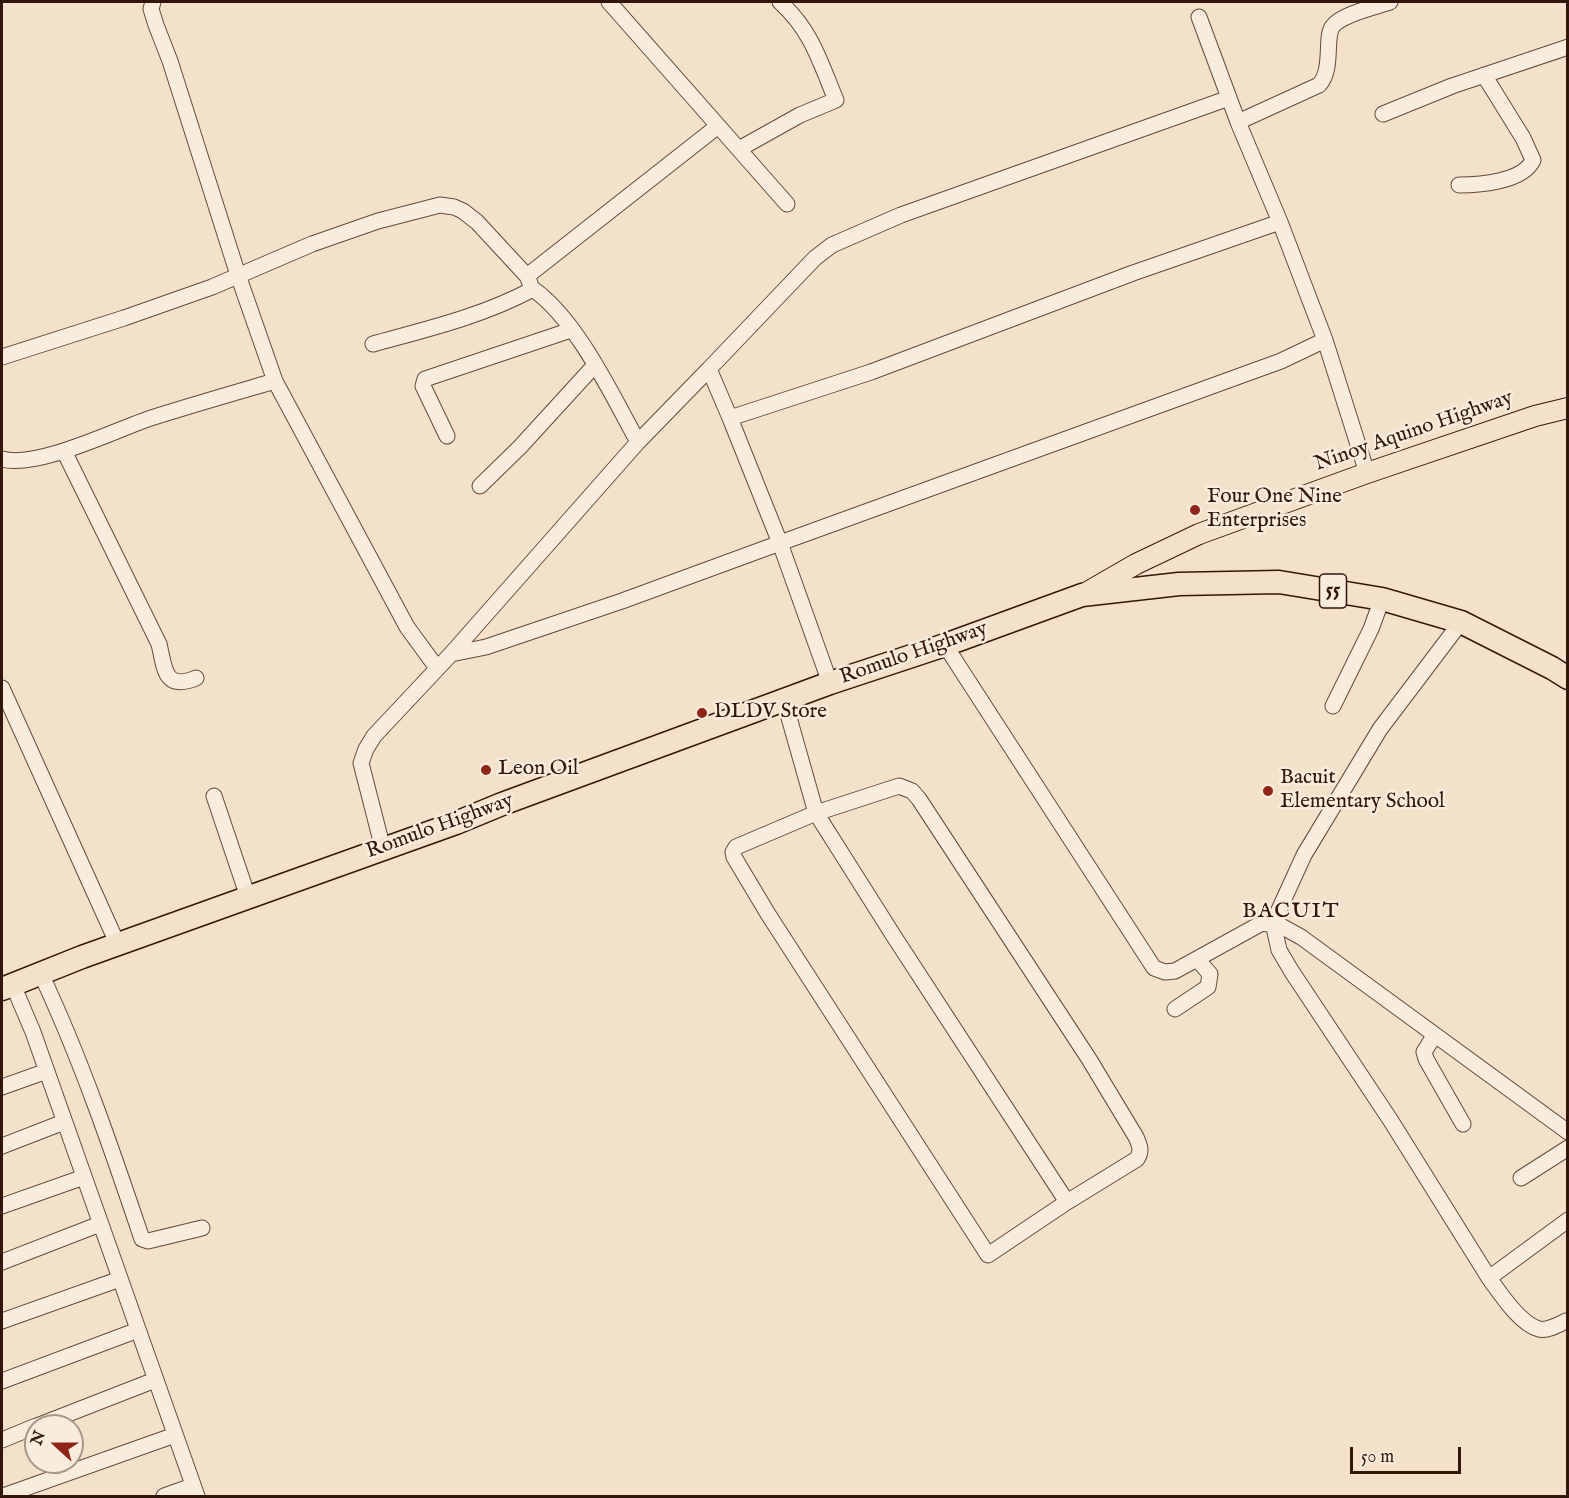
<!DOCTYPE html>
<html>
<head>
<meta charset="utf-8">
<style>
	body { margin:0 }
	#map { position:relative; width:1569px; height:1498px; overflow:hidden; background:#f3e1ca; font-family:"IM FELL English",serif }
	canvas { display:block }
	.frame { position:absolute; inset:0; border:3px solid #33160a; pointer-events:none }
	.north { position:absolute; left:24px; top:1414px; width:60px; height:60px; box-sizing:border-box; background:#f7ecdd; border:2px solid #a99689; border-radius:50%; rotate:291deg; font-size:16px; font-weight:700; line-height:24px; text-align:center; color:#33160a }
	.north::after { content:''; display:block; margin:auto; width:21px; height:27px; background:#8f2418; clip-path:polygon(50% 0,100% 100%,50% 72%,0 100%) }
	.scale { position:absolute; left:1350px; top:1447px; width:111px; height:27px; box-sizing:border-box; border:3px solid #33160a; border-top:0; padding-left:8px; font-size:18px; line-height:21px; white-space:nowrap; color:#33160a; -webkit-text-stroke:4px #f7ecdd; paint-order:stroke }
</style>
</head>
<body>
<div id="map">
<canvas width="1569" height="1498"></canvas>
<div class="frame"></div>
<div class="north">N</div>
<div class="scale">50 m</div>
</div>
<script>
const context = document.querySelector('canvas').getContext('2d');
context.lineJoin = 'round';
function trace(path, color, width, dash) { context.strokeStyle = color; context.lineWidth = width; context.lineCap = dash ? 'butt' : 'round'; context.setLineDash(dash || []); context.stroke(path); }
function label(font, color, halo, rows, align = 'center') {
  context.font = font + ' "IM FELL English",serif'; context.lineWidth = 5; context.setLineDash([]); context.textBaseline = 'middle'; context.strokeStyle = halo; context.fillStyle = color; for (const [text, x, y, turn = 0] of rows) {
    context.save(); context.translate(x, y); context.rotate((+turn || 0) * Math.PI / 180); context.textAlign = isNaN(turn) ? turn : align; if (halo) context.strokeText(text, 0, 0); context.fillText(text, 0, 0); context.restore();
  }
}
const minor = new Path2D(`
	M 153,2 L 151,9 L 156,25 L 170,61 L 238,275 L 275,381 L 407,627 L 437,668
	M 609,2 L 787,204
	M 1199,17 L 1238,122
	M 1383,114 L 1452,86 L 1568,47
	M 739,149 L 800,115 L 836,100 C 820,62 812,31 780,2
	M 1459,185 C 1479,185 1523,182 1533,160 L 1523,138 L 1484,75
	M 1280,222 L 1325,340 L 1367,473
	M 530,283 L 527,276 L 718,126
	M 1325,340 L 1281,361 L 780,543 L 730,418 L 871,372 L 1133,273 L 1280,222 L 1238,122 L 1319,85 C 1334,69 1324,36 1333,26 C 1342,14 1375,7 1390,2
	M 373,344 C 427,329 483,316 533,289 C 577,320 612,395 638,442
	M 2,357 L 124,318 L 212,287 L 312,244 L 378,221 L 440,205 L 454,207 L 463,211 L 477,222 L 527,276
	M 709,369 L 815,258 L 832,245 L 901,215 L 1229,98
	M 447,436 L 423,386 L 425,379 L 571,330
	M 64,451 L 159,644 C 165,669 164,691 196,678
	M 2,459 C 37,469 115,430 151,418 C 192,405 234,393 275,381
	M 480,486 L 520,447 L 595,365
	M 1461,622 L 1380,729 L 1304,855 L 1273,923 L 1279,950 L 1292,972 L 1391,1121 L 1489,1278 L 1568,1220
	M 945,645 L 1154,968 L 1165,972 L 1175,971 L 1262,923 L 1281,926 L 1301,937 L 1568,1132
	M 451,654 L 486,647 L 622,601 L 780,543 L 830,683
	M 2,688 L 118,945
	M 784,700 L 816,813 L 895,938 L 1067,1202
	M 1333,706 L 1371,629 L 1382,599
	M 899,786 L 912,791 L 919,799 L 1089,1059 L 1136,1137 C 1140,1146 1142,1151 1137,1159 L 1067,1202 L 988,1255 L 768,914 L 734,857 L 733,852 L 736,847 L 816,813 Z
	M 214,796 L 248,897
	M 383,849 L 361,763 L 366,749 L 374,736 L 451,654 L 638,442 L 709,369 L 730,418
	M 41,974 C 81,1059 112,1150 142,1239 L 148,1241 L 202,1228
	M 13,985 L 33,1032 L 197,1496
	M 1175,1009 L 1208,987 L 1210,974 L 1197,959
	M 1434,1036 L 1424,1052 L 1426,1059 L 1463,1124
	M 2,1087 L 47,1071
	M 2,1146 L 64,1122
	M 1521,1178 L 1568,1148
	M 2,1206 L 84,1177
	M 2,1262 L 100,1224
	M 1489,1278 C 1500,1293 1520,1324 1539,1329 C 1547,1331 1558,1325 1566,1321
	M 2,1321 L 120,1279
	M 2,1381 L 138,1330
	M 37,1426 L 155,1380
	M 2,1440 L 36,1426
	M 3,1496 L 175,1435
	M 164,1496 L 192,1486`);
const major = new Path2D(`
	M 1084,594 L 1136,564 L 1199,534 L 1367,473 L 1535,416 L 1568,408`);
const highway = new Path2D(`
	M 2,989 L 82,957 L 456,823 L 502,804 L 830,683 L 945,645 L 1082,595 L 1179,584 L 1279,582 L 1382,599 L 1461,622 L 1552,668 L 1568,678`);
trace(minor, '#63493a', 17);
trace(major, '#33160a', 22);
trace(highway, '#33160a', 25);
trace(minor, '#f7ecdd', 15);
trace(major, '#f3e1ca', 20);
trace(highway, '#f3e1ca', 22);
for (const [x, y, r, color] of [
	[1195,510,6,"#8f2418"],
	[702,713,6,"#8f2418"],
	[486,770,6,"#8f2418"],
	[1268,791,6,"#8f2418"]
]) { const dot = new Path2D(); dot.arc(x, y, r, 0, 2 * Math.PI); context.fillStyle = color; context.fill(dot); trace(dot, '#f7ecdd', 2); }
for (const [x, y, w] of [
	[1333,591,27]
]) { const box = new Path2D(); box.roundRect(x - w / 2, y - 17, w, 34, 4.5); context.fillStyle = '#f7ecdd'; context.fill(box); trace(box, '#33160a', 1.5); }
label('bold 20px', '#33160a', null, [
	["55",1333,591]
]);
label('21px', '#33160a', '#f7ecdd', [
	["Ninoy Aquino Highway",1414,432,-19],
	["Romulo Highway",914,654,-19],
	["Romulo Highway",440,827,-20]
]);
label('21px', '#33160a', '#f7ecdd', [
	["Four One Nine",1207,498],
	["Enterprises",1207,522],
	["DLDV Store",714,713],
	["Leon Oil",498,770],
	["Bacuit",1280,779],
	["Elementary School",1280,803]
], 'left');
context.letterSpacing = '1.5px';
label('22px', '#33160a', '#f7ecdd', [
	["BACUIT",1291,912]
]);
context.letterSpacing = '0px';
</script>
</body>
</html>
